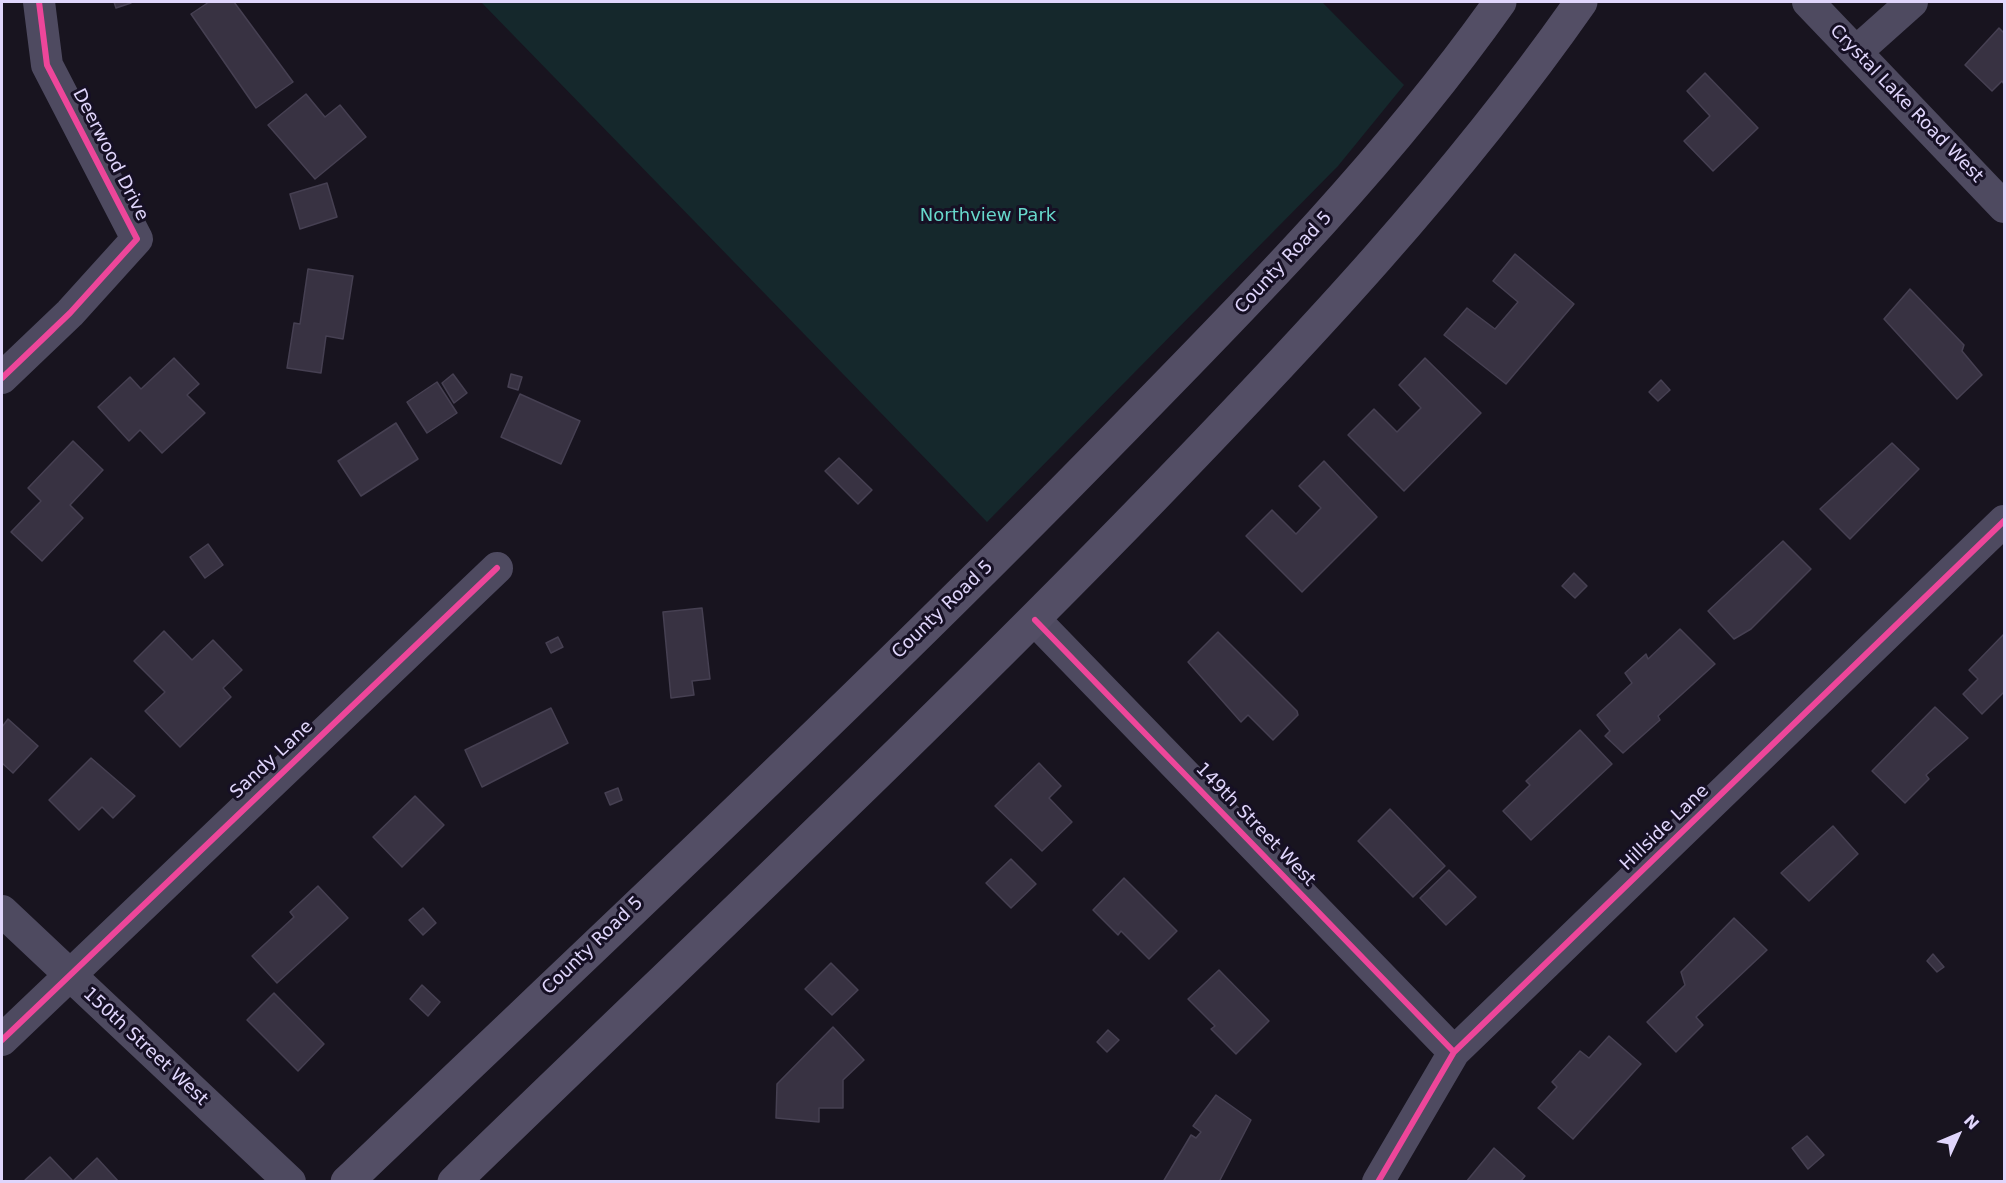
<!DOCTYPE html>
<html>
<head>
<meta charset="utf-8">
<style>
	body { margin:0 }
	#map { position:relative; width:2006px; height:1183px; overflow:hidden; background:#18141f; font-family:"DejaVu Sans",sans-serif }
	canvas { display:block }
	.frame { position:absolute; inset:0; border:3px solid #e0d6fc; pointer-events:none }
	.north { position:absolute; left:1928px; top:1105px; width:60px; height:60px; -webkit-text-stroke:4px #161024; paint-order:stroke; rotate:46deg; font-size:16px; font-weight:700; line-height:24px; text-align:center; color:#e0d6fc }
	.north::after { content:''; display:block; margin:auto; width:21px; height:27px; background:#e0d6fc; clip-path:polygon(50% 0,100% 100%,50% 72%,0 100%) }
</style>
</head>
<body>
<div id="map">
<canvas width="2006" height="1183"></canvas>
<div class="frame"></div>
<div class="north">N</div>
</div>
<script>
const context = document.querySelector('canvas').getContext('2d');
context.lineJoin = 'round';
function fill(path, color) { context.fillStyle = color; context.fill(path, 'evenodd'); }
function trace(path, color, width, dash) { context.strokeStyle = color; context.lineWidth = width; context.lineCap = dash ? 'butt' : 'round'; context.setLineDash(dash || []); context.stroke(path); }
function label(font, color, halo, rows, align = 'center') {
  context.font = font + ' "DejaVu Sans",sans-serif'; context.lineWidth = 6; context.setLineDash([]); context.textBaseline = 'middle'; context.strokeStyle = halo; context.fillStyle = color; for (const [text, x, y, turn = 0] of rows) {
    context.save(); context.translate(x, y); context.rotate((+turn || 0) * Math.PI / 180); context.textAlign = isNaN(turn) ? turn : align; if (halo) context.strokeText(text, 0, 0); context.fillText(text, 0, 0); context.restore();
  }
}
fill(new Path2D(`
	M 481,2 L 1322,2 L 1404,85 L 1338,166 L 987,522 Z`), '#15282c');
const building = new Path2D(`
	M 114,2 L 130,2 L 131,3 L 116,8 Z
	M 209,2 L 234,2 L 293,82 L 256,108 L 191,14 Z
	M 1999,28 L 2004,33 L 2004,84 L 2002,81 L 1992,91 L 1965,65 Z
	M 1705,73 L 1758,128 L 1713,171 L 1684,141 L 1710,116 L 1687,91 Z
	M 306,94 L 325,117 L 340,105 L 366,137 L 315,179 L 268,125 Z
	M 327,183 L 337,217 L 300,229 L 290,194 Z
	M 1515,254 L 1574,304 L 1506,384 L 1444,335 L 1467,308 L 1495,329 L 1518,302 L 1493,281 Z
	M 308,269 L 353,276 L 343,339 L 326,336 L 321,373 L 287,368 L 294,323 L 300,324 Z
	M 1910,289 L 1964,345 L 1962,351 L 1982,375 L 1957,399 L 1884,319 Z
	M 174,358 L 199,384 L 187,395 L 205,413 L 162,453 L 140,430 L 129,441 L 98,407 L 130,377 L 141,389 Z
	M 1425,358 L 1481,413 L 1404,491 L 1348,435 L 1374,409 L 1397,432 L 1421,408 L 1399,385 Z
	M 453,374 L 467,393 L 454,403 L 442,383 Z
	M 511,374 L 522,377 L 518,390 L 508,387 Z
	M 1661,380 L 1670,390 L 1658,401 L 1649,392 Z
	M 437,382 L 457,413 L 427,433 L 407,402 Z
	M 520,394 L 580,421 L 561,464 L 501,437 Z
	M 396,423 L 418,459 L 361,496 L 338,461 Z
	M 73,441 L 103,470 L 70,505 L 83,518 L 42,561 L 11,532 L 41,501 L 28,488 Z
	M 1892,443 L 1919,469 L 1850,539 L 1820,509 Z
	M 839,458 L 872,490 L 858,504 L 825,471 Z
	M 1324,461 L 1377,517 L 1302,592 L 1246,536 L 1272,510 L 1296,534 L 1321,508 L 1299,486 Z
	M 1783,541 L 1811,569 L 1751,629 L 1734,639 L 1708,611 Z
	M 208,544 L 223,565 L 205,578 L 190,557 Z
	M 1574,573 L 1587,586 L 1575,598 L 1562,586 Z
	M 702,608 L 710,679 L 692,681 L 694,695 L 671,698 L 663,612 Z
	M 1680,629 L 1715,664 L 1658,716 L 1660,720 L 1623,753 L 1605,736 L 1610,731 L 1597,715 L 1632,683 L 1625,673 L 1646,654 L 1648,659 Z
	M 164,631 L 192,660 L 213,640 L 242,670 L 223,688 L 231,697 L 180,747 L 145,711 L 165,692 L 134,661 Z
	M 1218,632 L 1297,711 L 1298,715 L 1273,740 L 1248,715 L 1241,722 L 1188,662 Z
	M 2004,634 L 2004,692 L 1982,714 L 1963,694 L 1978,679 L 1969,670 Z
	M 558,637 L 563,647 L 551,653 L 546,643 Z
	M 1935,707 L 1968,738 L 1926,775 L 1929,779 L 1905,803 L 1872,771 Z
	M 551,708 L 568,743 L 482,787 L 465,750 Z
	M 8,719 L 38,746 L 13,773 L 2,763 L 2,727 Z
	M 1580,730 L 1612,764 L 1531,840 L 1503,811 L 1530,785 L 1526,781 Z
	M 91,758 L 135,796 L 113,818 L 102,807 L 79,830 L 49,800 Z
	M 1039,763 L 1061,786 L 1049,798 L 1072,822 L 1042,851 L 995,806 Z
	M 618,788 L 622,800 L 610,805 L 605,793 Z
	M 415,796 L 444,825 L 402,867 L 373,837 Z
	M 1390,809 L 1445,866 L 1413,897 L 1358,841 Z
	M 1833,826 L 1858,854 L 1809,901 L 1781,873 Z
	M 1011,859 L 1036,884 L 1011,908 L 986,883 Z
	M 1449,870 L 1476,897 L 1446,925 L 1420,898 Z
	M 1124,878 L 1177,931 L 1149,959 L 1121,931 L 1118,935 L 1093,910 Z
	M 318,886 L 348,918 L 277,983 L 252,956 L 294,917 L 290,912 Z
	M 423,908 L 436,923 L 423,935 L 409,920 Z
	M 1734,918 L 1767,950 L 1696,1017 L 1703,1025 L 1676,1052 L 1647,1022 L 1685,985 L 1681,972 Z
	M 1933,954 L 1944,967 L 1937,972 L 1927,961 Z
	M 831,963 L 858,990 L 832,1015 L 805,989 Z
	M 1219,970 L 1269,1021 L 1236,1054 L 1211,1029 L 1215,1026 L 1188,999 Z
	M 422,985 L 440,1002 L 428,1016 L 410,999 Z
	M 274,993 L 324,1044 L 298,1071 L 247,1020 Z
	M 833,1027 L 864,1060 L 843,1080 L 843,1108 L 819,1108 L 819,1122 L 776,1118 L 777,1084 Z
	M 1108,1030 L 1119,1040 L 1107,1052 L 1097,1042 Z
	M 1609,1036 L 1641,1064 L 1573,1139 L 1538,1108 L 1557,1087 L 1552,1082 L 1580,1051 L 1589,1058 Z
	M 1216,1095 L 1251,1120 L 1219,1182 L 1163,1182 L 1191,1135 L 1196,1138 L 1201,1132 L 1193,1126 Z
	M 1807,1136 L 1824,1155 L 1808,1169 L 1792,1148 Z
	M 1494,1148 L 1525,1176 L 1520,1182 L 1466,1182 Z
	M 50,1157 L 73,1181 L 97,1158 L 119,1182 L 26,1182 L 25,1180 Z`);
fill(building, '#383242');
trace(building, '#464052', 1.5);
trace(new Path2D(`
	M 1808,2 L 2004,207
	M 1856,52 L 1912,2
	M 2,378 L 70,313 L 137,239 L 47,65 L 39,2
	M 1035,620 L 1454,1052
	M 2,911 L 290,1182
	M 2,1040 L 497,568
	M 1378,1182 L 1454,1052 L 2004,521`), '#4e4a60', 32);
trace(new Path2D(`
	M 347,1182 C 597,943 851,707 1093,460 C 1236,314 1382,169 1500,2
	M 454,1182 C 688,955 926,732 1153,498 C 1304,342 1456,181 1581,2`), '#534e65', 33);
trace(new Path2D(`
	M 2,378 L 70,313 L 137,239 L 47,65 L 39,2
	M 1035,620 L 1454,1052
	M 2,1040 L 497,568
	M 1378,1182 L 1454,1052 L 2004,521`), '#ed469a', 6);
label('18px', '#e0d6fc', '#161024', [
	["Crystal Lake Road West",1906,104,46],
	["Deerwood Drive",110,155,63],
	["County Road 5",1284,263,-47],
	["County Road 5",943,610,-44],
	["Sandy Lane",272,760,-43],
	["149th Street West",1255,825,46],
	["Hillside Lane",1665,828,-44],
	["County Road 5",593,946,-44],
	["150th Street West",145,1047,43]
]);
label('18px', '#67d8cb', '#161024', [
	["Northview Park",988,216]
]);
</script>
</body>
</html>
